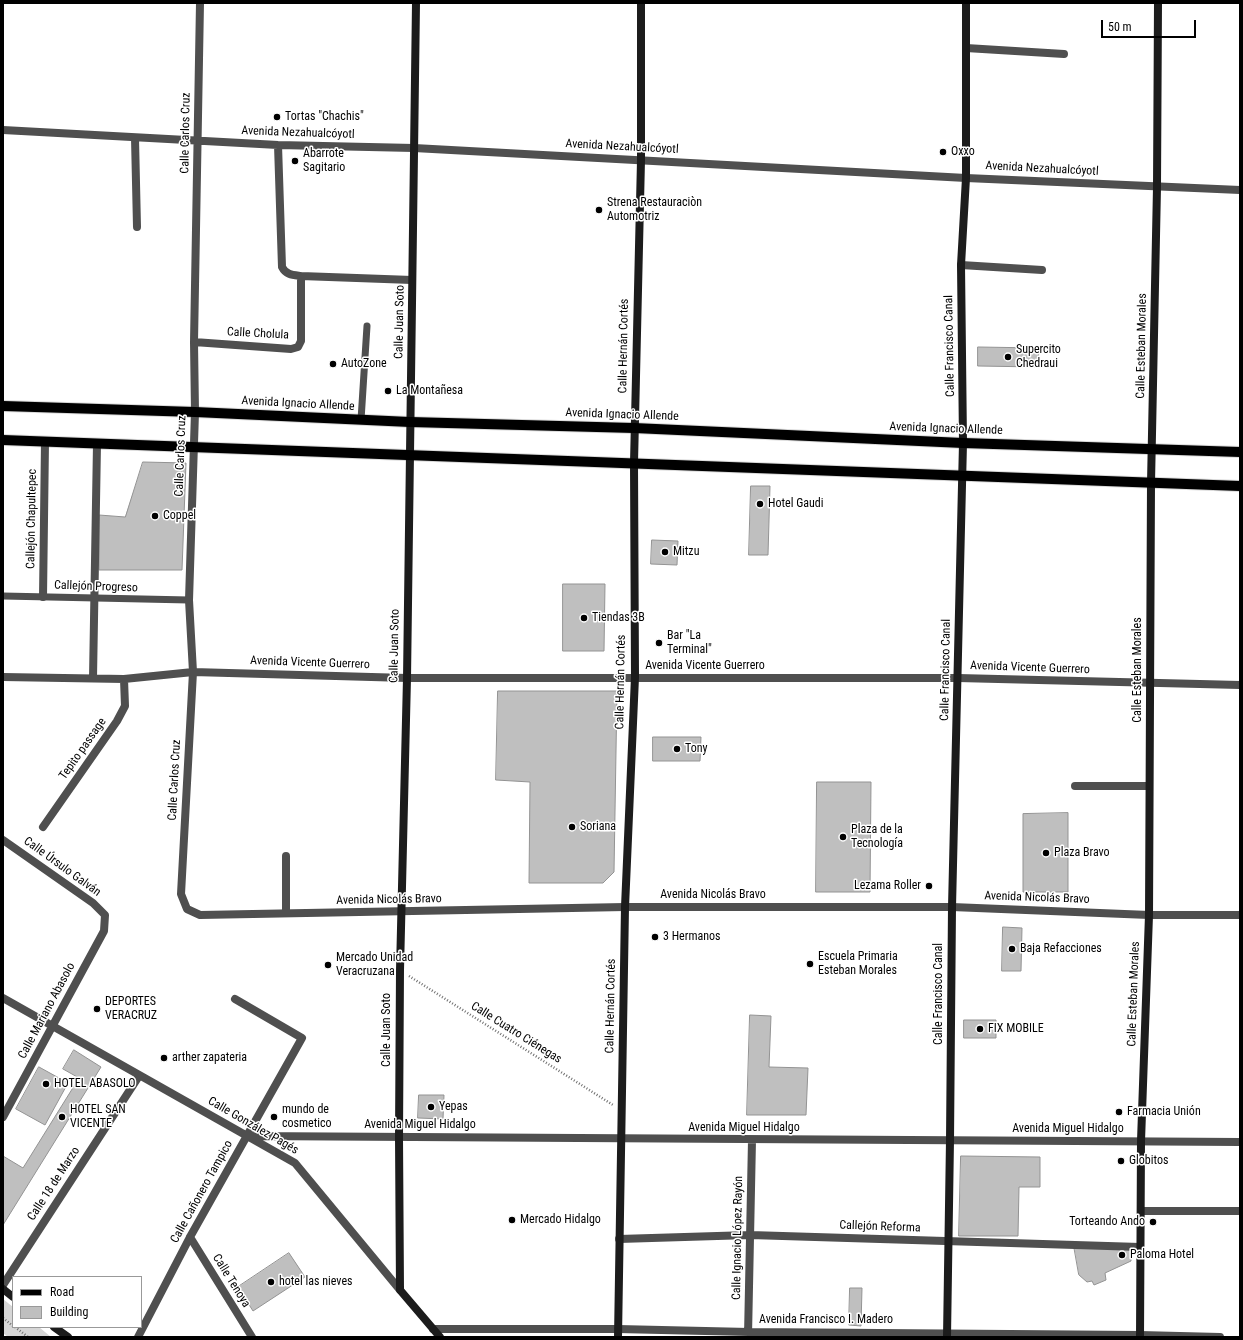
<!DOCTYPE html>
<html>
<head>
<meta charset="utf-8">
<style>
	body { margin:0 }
	#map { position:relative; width:1243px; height:1340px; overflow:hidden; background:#fff; font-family:"Roboto Condensed",sans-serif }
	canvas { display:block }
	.frame { position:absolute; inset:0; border:4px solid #000; pointer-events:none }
	.legend { position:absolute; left:12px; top:1276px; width:130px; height:52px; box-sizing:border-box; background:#fff; border:1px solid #999; margin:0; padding:5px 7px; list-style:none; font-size:12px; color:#000 }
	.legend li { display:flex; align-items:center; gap:8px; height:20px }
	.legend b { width:20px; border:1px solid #999 }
	.scale { position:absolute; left:1101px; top:20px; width:95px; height:18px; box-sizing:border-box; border:2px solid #000; border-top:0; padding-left:5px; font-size:12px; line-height:14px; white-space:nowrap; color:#000; -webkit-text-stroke:3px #fff; paint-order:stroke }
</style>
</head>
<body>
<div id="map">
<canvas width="1243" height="1340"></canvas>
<div class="frame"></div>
<ul class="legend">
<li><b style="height:5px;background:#000"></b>Road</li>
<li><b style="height:11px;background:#bfbfbf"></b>Building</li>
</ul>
<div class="scale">50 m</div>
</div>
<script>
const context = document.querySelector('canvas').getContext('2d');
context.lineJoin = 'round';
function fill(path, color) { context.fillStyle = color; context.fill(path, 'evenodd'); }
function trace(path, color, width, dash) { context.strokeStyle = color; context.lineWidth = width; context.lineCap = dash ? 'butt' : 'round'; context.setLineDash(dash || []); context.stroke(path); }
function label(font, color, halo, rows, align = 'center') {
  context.font = font + ' "Roboto Condensed",sans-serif'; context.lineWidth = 3; context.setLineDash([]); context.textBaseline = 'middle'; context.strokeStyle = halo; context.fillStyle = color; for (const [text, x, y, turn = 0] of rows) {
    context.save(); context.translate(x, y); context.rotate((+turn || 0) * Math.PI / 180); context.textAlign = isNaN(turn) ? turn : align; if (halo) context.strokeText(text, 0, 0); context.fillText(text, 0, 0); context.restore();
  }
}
fill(new Path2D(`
	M 3,1299 L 13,1307 L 13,1327 L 39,1327 L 51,1337 L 8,1337 L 3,1333 Z`), '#d6d6d6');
const building = new Path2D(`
	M 978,347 L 1039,348 L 1038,367 L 978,366 Z
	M 143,462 L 186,463 L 182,570 L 99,570 L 99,515 L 125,517 Z
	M 751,486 L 770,486 L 768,555 L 749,555 Z
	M 652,540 L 678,541 L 677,565 L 651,564 Z
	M 563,584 L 605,584 L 604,651 L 563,651 Z
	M 498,691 L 617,691 L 614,872 L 603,883 L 529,883 L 530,782 L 496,780 Z
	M 653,737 L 701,737 L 700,761 L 653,761 Z
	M 817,782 L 871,782 L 870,892 L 816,892 Z
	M 1068,813 L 1068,892 L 1023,892 L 1023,814 Z
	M 1003,927 L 1022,928 L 1021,971 L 1002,971 Z
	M 750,1015 L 771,1016 L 769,1067 L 808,1068 L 806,1115 L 747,1115 Z
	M 964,1020 L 996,1020 L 996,1038 L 964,1038 Z
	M 74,1050 L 101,1067 L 3,1225 L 3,1156 L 23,1168 L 79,1078 L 63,1069 Z
	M 39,1067 L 68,1083 L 45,1125 L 16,1109 Z
	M 419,1095 L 444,1095 L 443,1119 L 418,1118 Z
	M 961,1156 L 1040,1157 L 1040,1187 L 1019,1187 L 1018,1236 L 959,1236 Z
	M 1074,1246 L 1131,1248 L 1131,1261 L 1105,1273 L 1106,1280 L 1094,1285 L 1092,1281 L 1087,1282 L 1079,1275 Z
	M 289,1253 L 305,1277 L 253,1311 L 238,1287 Z
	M 850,1288 L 862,1288 L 861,1326 L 849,1325 Z`);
fill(building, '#bfbfbf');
trace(building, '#939393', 1);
const primary = new Path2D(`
	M 3,406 L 195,412 L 410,422 L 634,428 L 963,443 L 1240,452
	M 3,440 L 1240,486`);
trace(primary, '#dbdbdb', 12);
trace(new Path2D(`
	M 409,976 L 613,1105
	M 3,1318 L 13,1326
	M 15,1327 L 28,1337`), '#717171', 2.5, [1, 2]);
trace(new Path2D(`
	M 361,420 L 367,326
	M 3,596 L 189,600`), '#4f4f4f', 7);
trace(new Path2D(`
	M 200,3 L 194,342 L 195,412 L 189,600 L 193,672 L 181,894 L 187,909 L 200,915 L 625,907 L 952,907 L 1149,915 L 1240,915
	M 966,48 L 1064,54
	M 3,130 L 278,145 L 414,148 L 966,178 L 1240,190
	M 135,138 L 137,227
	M 278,145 L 282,267 C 286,275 293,275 301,276 L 412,280
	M 961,265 L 1042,270
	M 194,342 L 291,349 L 298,347 L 301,341 L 301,276
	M 43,597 L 45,442
	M 3,677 L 124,679 L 193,672 L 407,678 L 958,678 L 1240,685
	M 93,678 L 97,444
	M 1075,786 L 1149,786
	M 43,827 L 117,721 L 125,706 L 124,679
	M 3,840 L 93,903 L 105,915 L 104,931 L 3,1117
	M 286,913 L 286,856
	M 3,998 L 295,1163 L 400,1290
	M 248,1136 L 1240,1142
	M 1141,1211 L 1240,1211
	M 190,1237 L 252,1337
	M 619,1239 L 750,1235 L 1140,1247
	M 3,1285 L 139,1076
	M 433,1329 L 618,1329 L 749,1332 L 1140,1335 L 1220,1337
	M 748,1336 L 752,1140
	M 138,1337 L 190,1237 L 302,1038 L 235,999`), '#4f4f4f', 8);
trace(new Path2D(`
	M 416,3 L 407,678 L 400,970 L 399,1137 L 400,1290 L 440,1337
	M 3,1289 L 13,1297
	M 54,1327 L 68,1337
	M 618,1337 L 625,907 L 635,677 L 634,463 L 641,160 L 641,3
	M 947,1337 L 950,1140 L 952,907 L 963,443 L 961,265 L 966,178 L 966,3
	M 1140,1337 L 1141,1141 L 1149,915 L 1151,483 L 1157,187 L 1158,3`), '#1c1c1c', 8);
trace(primary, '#000', 10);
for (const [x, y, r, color] of [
	[277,117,4,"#000"],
	[943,152,4,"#000"],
	[295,161,4,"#000"],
	[599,210,4,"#000"],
	[1008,357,4,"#000"],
	[333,364,4,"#000"],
	[388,391,4,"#000"],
	[760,504,4,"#000"],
	[155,516,4,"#000"],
	[665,552,4,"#000"],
	[584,618,4,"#000"],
	[659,643,4,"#000"],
	[677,749,4,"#000"],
	[572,827,4,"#000"],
	[843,837,4,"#000"],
	[1046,853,4,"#000"],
	[929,886,4,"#000"],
	[655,937,4,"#000"],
	[1012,949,4,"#000"],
	[810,964,4,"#000"],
	[328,965,4,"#000"],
	[97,1009,4,"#000"],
	[980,1029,4,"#000"],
	[164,1058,4,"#000"],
	[46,1084,4,"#000"],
	[431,1107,4,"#000"],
	[1119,1112,4,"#000"],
	[62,1117,4,"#000"],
	[274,1117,4,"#000"],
	[1121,1161,4,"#000"],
	[512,1220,4,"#000"],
	[1153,1222,4,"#000"],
	[1122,1255,4,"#000"],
	[271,1282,4,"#000"]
]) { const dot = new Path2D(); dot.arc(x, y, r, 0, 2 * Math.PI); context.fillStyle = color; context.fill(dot); trace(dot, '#fff', 1.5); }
label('12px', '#000', '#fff', [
	["Tortas \"Chachis\"",285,117],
	["Oxxo",951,152],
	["Abarrote",303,154],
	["Sagitario",303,168],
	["Strena Restauraciòn",607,203],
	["Automotriz",607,217],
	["Supercito",1016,350],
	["Chedraui",1016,364],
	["AutoZone",341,364],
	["La Montañesa",396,391],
	["Hotel Gaudi",768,504],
	["Coppel",163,516],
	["Mitzu",673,552],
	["Tiendas 3B",592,618],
	["Bar \"La",667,636],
	["Terminal\"",667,650],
	["Tony",685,749],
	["Soriana",580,827],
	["Plaza de la",851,830],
	["Tecnología",851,844],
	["Plaza Bravo",1054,853],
	["Lezama Roller",921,886,"right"],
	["3 Hermanos",663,937],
	["Baja Refacciones",1020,949],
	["Escuela Primaria",818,957],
	["Esteban Morales",818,971],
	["Mercado Unidad",336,958],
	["Veracruzana",336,972],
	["DEPORTES",105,1002],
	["VERACRUZ",105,1016],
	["FIX MOBILE",988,1029],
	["arther zapateria",172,1058],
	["HOTEL ABASOLO",54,1084],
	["Yepas",439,1107],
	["HOTEL SAN",70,1110],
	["VICENTE",70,1124],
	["mundo de",282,1110],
	["cosmetico",282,1124],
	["Farmacia Unión",1127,1112],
	["Globitos",1129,1161],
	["Mercado Hidalgo",520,1220],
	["Torteando Ando",1145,1222,"right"],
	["Paloma Hotel",1130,1255],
	["hotel las nieves",279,1282]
], 'left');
label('12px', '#000', '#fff', [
	["Calle Carlos Cruz",186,133,-89],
	["Avenida Nezahualcóyotl",298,133,2],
	["Avenida Nezahualcóyotl",622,147,3],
	["Avenida Nezahualcóyotl",1042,169,3],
	["Calle Juan Soto",400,322,-89],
	["Calle Cholula",258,334,3],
	["Calle Hernán Cortés",624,346,-89],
	["Calle Francisco Canal",950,346,-91],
	["Calle Esteban Morales",1142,346,-89],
	["Avenida Ignacio Allende",298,404,3],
	["Avenida Ignacio Allende",622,415,2],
	["Avenida Ignacio Allende",946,429,2],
	["Calle Carlos Cruz",181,456,-88],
	["Callejón Chapultepec",32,519,-89],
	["Callejón Progreso",96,587,2],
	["Calle Juan Soto",395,646,-89],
	["Avenida Vicente Guerrero",310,663,2],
	["Avenida Vicente Guerrero",705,666],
	["Avenida Vicente Guerrero",1030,668,2],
	["Calle Francisco Canal",946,670,-89],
	["Calle Esteban Morales",1138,670,-90],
	["Calle Hernán Cortés",621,682,-89],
	["Tepito passage",83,749,-55],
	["Calle Carlos Cruz",175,780,-87],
	["Calle Úrsulo Galván",62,867,36],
	["Avenida Nicolás Bravo",713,895],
	["Avenida Nicolás Bravo",1037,898,2],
	["Avenida Nicolás Bravo",389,900,-1],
	["Calle Francisco Canal",939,994,-90],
	["Calle Esteban Morales",1134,994,-88],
	["Calle Hernán Cortés",611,1006,-89],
	["Calle Mariano Abasolo",47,1011,-62],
	["Calle Juan Soto",387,1030,-90],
	["Calle Cuatro Ciénegas",516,1033,32],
	["Avenida Miguel Hidalgo",420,1125],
	["Calle González Pagés",253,1126,30],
	["Avenida Miguel Hidalgo",744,1128],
	["Avenida Miguel Hidalgo",1068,1129],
	["Calle 18 de Marzo",54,1184,-57],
	["Calle Cañonero Tampico",202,1192,-61],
	["Callejón Reforma",880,1227,2],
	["Calle Ignacio López Rayón",738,1238,-89],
	["Calle Tenoya",231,1281,58],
	["Avenida Francisco I. Madero",826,1320]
]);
</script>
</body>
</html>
